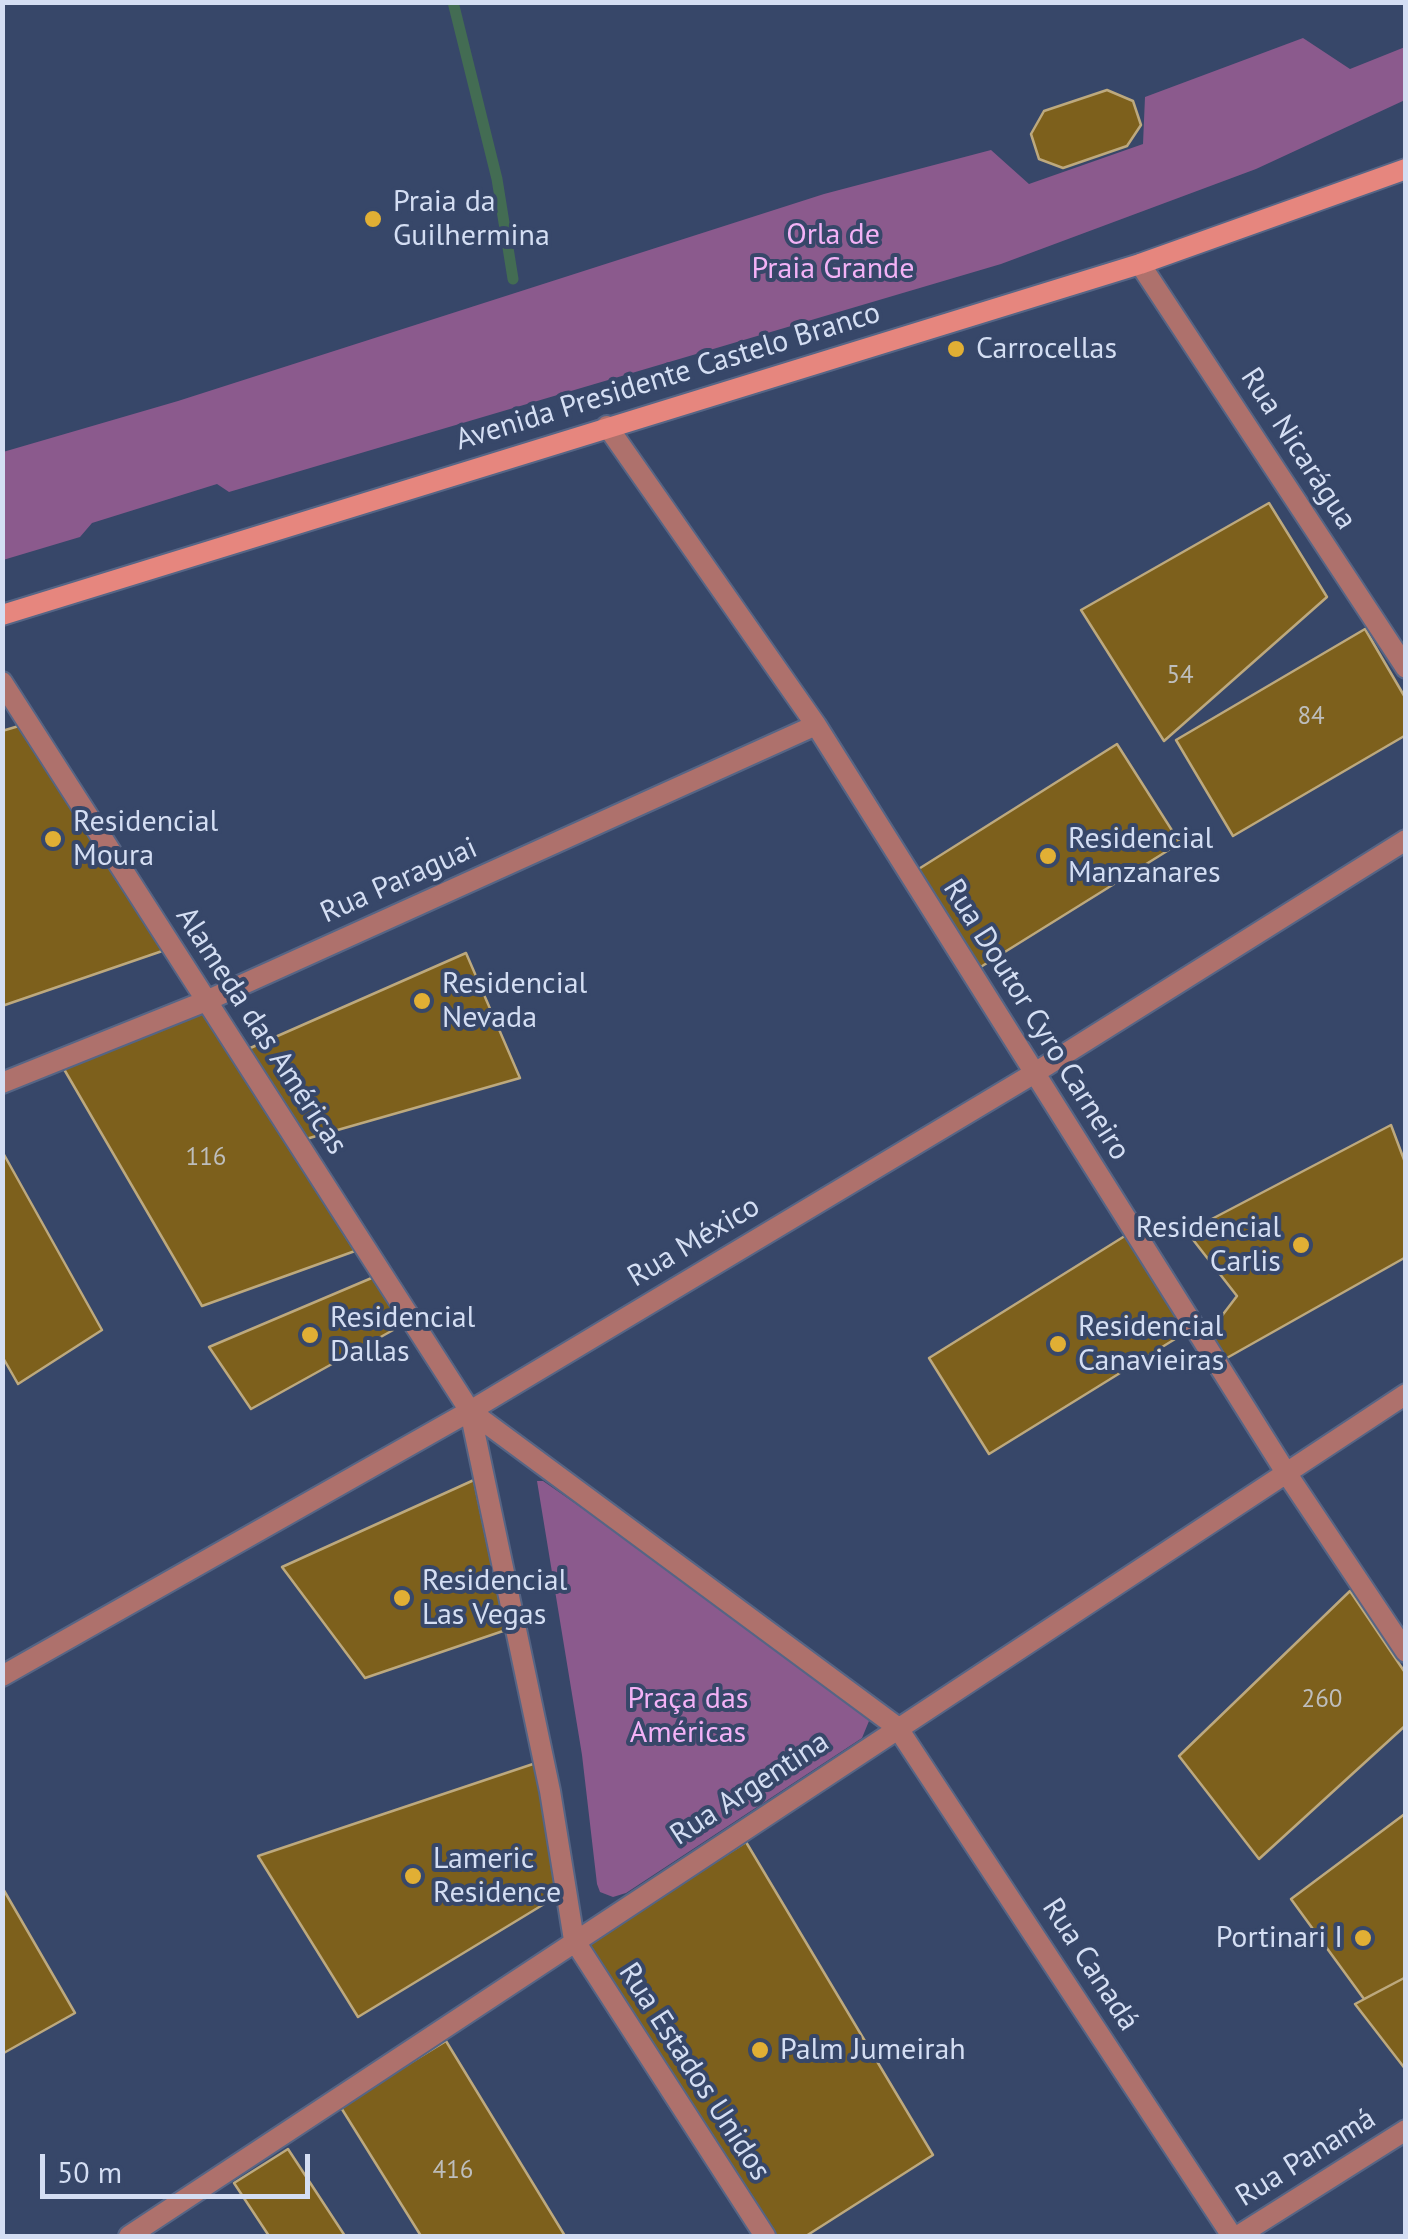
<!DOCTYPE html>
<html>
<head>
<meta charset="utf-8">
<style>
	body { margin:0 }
	#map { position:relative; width:1408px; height:2239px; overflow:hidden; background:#374769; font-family:"PT Sans",sans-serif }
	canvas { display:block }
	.frame { position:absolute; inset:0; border:5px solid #d4def3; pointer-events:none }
	.scale { position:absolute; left:40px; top:2154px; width:270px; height:45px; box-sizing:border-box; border:5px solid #d4def3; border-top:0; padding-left:12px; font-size:30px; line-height:35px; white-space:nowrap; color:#d4def3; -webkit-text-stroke:8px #374769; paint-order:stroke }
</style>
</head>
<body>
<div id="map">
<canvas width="1408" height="2239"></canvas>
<div class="frame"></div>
<div class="scale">50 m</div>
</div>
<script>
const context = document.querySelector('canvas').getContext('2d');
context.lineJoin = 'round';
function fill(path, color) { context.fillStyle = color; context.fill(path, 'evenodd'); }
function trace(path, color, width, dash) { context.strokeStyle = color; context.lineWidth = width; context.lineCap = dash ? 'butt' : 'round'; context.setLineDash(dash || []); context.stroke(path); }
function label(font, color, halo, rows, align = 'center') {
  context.font = font + ' "PT Sans",sans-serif'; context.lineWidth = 8; context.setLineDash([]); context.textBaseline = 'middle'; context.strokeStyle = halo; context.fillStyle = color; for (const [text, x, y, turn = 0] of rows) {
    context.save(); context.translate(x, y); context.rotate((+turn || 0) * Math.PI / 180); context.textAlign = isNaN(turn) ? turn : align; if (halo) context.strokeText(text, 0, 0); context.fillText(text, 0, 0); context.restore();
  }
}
fill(new Path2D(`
	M 1303,38 L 1350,69 L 1405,47 L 1405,100 L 1256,169 L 1001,264 L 229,492 L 217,484 L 92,523 L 80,537 L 3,560 L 3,452 L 178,401 L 824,194 L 991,150 L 1029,184 L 1143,144 L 1145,97 Z
	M 537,1481 L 543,1481 L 861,1702 L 869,1721 L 862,1738 L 626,1893 L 613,1897 L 600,1892 L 597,1884 L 582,1755 Z`), '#8b5a8d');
trace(new Path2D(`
	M 453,2 L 497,179 L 513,279`), '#436c53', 11);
const building = new Path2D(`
	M 1107,90 L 1133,101 L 1141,125 L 1127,146 L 1063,168 L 1039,159 L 1031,134 L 1044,111 Z
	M 1269,503 L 1327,597 L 1164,741 L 1081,610 Z
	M 1365,629 L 1406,699 L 1406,735 L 1233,836 L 1176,740 Z
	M 29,723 L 171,948 L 2,1006 L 2,731 Z
	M 1117,744 L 1180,843 L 979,968 L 917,870 Z
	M 466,953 L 520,1078 L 306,1139 L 248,1049 Z
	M 203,1007 L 355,1251 L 202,1306 L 61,1064 Z
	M 1391,1125 L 1406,1165 L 1406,1257 L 1225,1359 L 1208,1334 L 1237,1296 L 1187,1232 Z
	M 2,1151 L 102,1330 L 18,1384 L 2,1356 Z
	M 1128,1234 L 1188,1331 L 989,1454 L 929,1358 Z
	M 374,1277 L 404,1324 L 251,1409 L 209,1347 Z
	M 474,1480 L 506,1630 L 365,1678 L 282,1567 Z
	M 1350,1591 L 1406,1674 L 1406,1725 L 1259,1859 L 1179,1756 Z
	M 536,1763 L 559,1895 L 358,2017 L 258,1856 Z
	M 1406,1813 L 1406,1977 L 1364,1999 L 1291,1899 Z
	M 746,1842 L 933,2155 L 806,2236 L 770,2236 L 584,1944 Z
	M 2,1887 L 75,2013 L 2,2054 Z
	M 1406,1977 L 1406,2070 L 1355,2004 Z
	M 446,2041 L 565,2236 L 421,2236 L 340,2106 Z
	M 288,2149 L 345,2236 L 269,2236 L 234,2183 Z`);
fill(building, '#7d601c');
trace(building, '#bda97e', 2.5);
const street = new Path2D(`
	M 1140,264 L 1406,668
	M 607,426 L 816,725 L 1285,1471 L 1406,1652
	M 2,682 L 470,1411 L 550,1791 L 574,1940 L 765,2236
	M 2,1083 L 206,1001 L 816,725
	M 470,1411 L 897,1727 L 1232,2236
	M 2,1676 L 470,1411 L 1033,1074 L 1406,840
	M 129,2236 L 1406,1394
	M 1238,2236 L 1406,2130`);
const secondary = new Path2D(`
	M 2,615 L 1140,264 L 1406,169`);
trace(street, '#566585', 24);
trace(secondary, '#566585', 24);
trace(street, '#ae716c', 20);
trace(secondary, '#e6867e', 20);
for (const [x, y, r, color] of [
	[373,219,10,"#e1af34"],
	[956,349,10,"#e1af34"],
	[53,839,10,"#e1af34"],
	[1048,856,10,"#e1af34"],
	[422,1001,10,"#e1af34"],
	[1301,1245,10,"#e1af34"],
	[310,1335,10,"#e1af34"],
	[1058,1344,10,"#e1af34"],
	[402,1598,10,"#e1af34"],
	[413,1876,10,"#e1af34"],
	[1363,1938,10,"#e1af34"],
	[760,2050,10,"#e1af34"]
]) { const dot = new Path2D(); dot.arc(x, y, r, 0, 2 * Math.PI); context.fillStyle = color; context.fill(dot); trace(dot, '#374769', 4); }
label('25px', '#bebebd', null, [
	["54",1180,676],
	["84",1311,717],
	["116",206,1158],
	["260",1322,1700],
	["416",453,2171]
]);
label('30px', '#d4def3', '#374769', [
	["Praia da",393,202],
	["Guilhermina",393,236],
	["Carrocellas",976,349],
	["Residencial",73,822],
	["Moura",73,856],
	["Residencial",1068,839],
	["Manzanares",1068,873],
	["Residencial",442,984],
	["Nevada",442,1018],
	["Residencial",1281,1228,"right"],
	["Carlis",1281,1262,"right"],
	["Residencial",330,1318],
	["Dallas",330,1352],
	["Residencial",1078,1327],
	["Canavieiras",1078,1361],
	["Residencial",422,1581],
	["Las Vegas",422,1615],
	["Lameric",433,1859],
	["Residence",433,1893],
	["Portinari I",1343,1938,"right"],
	["Palm Jumeirah",780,2050]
], 'left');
label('30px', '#f3b2f6', '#374769', [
	["Orla de",833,235],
	["Praia Grande",833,269],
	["Praça das",688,1699],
	["Américas",688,1733]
]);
label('30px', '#d4def3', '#374769', [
	["Avenida Presidente Castelo Branco",668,377,-17],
	["Rua Nicarágua",1298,449,57],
	["Rua Paraguai",399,881,-24],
	["Rua Doutor Cyro Carneiro",1036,1020,58],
	["Alameda das Américas",261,1031,57],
	["Rua México",694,1242,-31],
	["Rua Argentina",750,1789,-33],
	["Rua Canadá",1090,1965,57],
	["Rua Estados Unidos",694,2072,57],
	["Rua Panamá",1306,2158,-32]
]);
</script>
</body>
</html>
